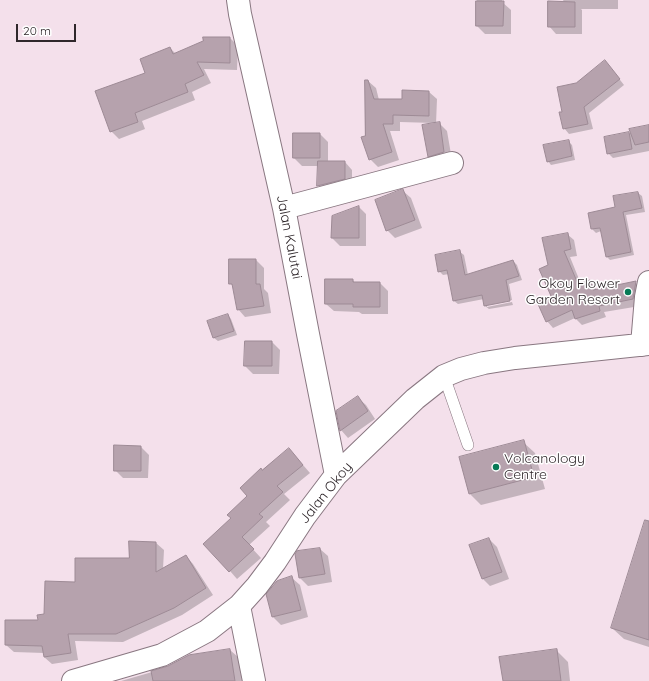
<!DOCTYPE html>
<html>
<head>
<meta charset="utf-8">
<style>
	body { margin:0 }
	#map { position:relative; width:649px; height:681px; overflow:hidden; background:#f4e0eb; font-family:Quicksand,sans-serif }
	canvas { display:block }
	.scale { position:absolute; left:16px; top:24px; width:60px; height:18px; box-sizing:border-box; border:2px solid #2f272b; border-top:0; padding-left:5px; font-size:12px; line-height:14px; white-space:nowrap; color:#2f272b; -webkit-text-stroke:3px #fff; paint-order:stroke }
</style>
</head>
<body>
<div id="map">
<canvas width="649" height="681"></canvas>
<div class="scale">20 m</div>
</div>
<script>
const context = document.querySelector('canvas').getContext('2d');
context.lineJoin = 'round';
function fill(path, color) { context.fillStyle = color; context.fill(path, 'evenodd'); }
function trace(path, color, width, dash) { context.strokeStyle = color; context.lineWidth = width; context.lineCap = dash ? 'butt' : 'round'; context.setLineDash(dash || []); context.stroke(path); }
function label(font, color, halo, rows, align = 'center') {
  context.font = font + ' Quicksand,sans-serif'; context.lineWidth = 3; context.setLineDash([]); context.textBaseline = 'middle'; context.strokeStyle = halo; context.fillStyle = color; for (const [text, x, y, turn = 0] of rows) {
    context.save(); context.translate(x, y); context.rotate((+turn || 0) * Math.PI / 180); context.textAlign = isNaN(turn) ? turn : align; if (halo) context.strokeText(text, 0, 0); context.fillText(text, 0, 0); context.restore();
  }
}
fill(new Path2D(`
	M 477,0 L 502,0 L 502,2 L 511,10 L 511,34 L 485,34 L 477,26 Z
	M 563,0 L 618,0 L 618,9 L 581,9 L 582,10 L 582,34 L 556,34 L 549,26 L 564,2 Z
	M 230,38 L 238,46 L 237,70 L 204,69 L 211,83 L 192,92 L 195,100 L 142,121 L 145,129 L 119,139 L 111,131 L 147,74 L 170,48 L 176,54 Z
	M 610,67 L 624,85 L 589,113 L 593,129 L 569,134 L 564,128 L 564,113 L 577,84 Z
	M 368,81 L 376,88 L 379,100 L 403,100 L 429,92 L 437,99 L 436,124 L 439,123 L 447,131 L 452,160 L 436,164 L 429,156 L 434,123 L 400,122 L 400,131 L 390,131 L 399,160 L 378,167 L 370,159 L 366,136 Z
	M 649,126 L 649,151 L 613,158 L 608,153 L 605,138 L 631,133 Z
	M 320,134 L 328,142 L 328,162 L 345,162 L 352,170 L 352,186 L 326,193 L 318,185 L 319,166 L 302,166 L 294,158 Z
	M 568,141 L 572,145 L 575,160 L 551,165 L 548,161 Z
	M 403,191 L 411,198 L 422,228 L 395,238 L 387,230 Z
	M 638,193 L 642,196 L 645,212 L 626,215 L 634,255 L 610,260 L 606,256 L 601,231 L 596,233 L 592,229 L 616,208 Z
	M 359,207 L 366,214 L 366,246 L 340,246 L 332,238 Z
	M 567,234 L 574,240 L 577,256 L 570,257 L 581,284 L 590,281 L 597,290 L 636,283 L 642,289 L 640,306 L 604,312 L 606,317 L 582,325 L 575,318 L 553,328 L 547,321 L 552,296 L 549,266 ZM 591,287 L 593,287 L 596,294 L 594,295 Z
	M 460,252 L 464,255 L 468,275 L 513,261 L 517,265 L 522,280 L 509,284 L 512,300 L 487,305 L 487,307 L 512,302 L 513,305 L 489,309 L 485,306 L 484,299 L 458,304 L 454,301 L 449,274 L 443,275 L 439,271 Z
	M 230,260 L 256,260 L 264,268 L 264,289 L 268,293 L 271,313 L 245,317 L 238,309 L 234,287 L 230,283 Z
	M 353,280 L 355,283 L 380,283 L 388,291 L 388,314 L 362,314 L 359,312 L 334,311 L 326,304 Z
	M 228,315 L 231,319 L 237,335 L 218,341 L 214,338 Z
	M 272,342 L 280,350 L 279,374 L 253,374 L 245,366 Z
	M 358,398 L 366,405 L 375,419 L 348,438 L 341,430 Z
	M 523,442 L 535,453 L 545,489 L 481,505 L 470,494 Z
	M 115,446 L 141,447 L 149,455 L 148,478 L 123,478 L 115,470 Z
	M 289,449 L 310,473 L 284,494 L 290,500 L 266,522 L 270,526 L 249,545 L 261,558 L 237,579 L 230,571 L 232,519 L 249,496 L 262,471 Z
	M 649,532 L 649,647 L 624,639 L 612,628 Z
	M 489,539 L 497,547 L 509,579 L 490,586 L 483,579 Z
	M 156,543 L 164,550 L 163,569 L 186,556 L 193,564 L 213,595 L 182,615 L 123,642 L 75,641 L 78,660 L 52,664 L 44,657 L 44,653 L 14,652 L 6,645 L 39,621 L 76,583 L 130,559 Z
	M 320,549 L 328,556 L 332,582 L 308,586 L 300,578 Z
	M 292,578 L 300,585 L 308,617 L 281,625 L 273,617 L 267,595 Z
	M 230,650 L 238,657 L 242,681 L 121,681 L 166,668 L 190,656 Z
	M 556,650 L 568,662 L 570,681 L 504,681 Z`), '#0003');
const building = new Path2D(`
	M 476,1 L 504,1 L 503,26 L 476,26 Z
	M 548,1 L 575,2 L 575,27 L 548,27 Z
	M 203,37 L 230,37 L 230,63 L 197,62 L 204,75 L 185,84 L 188,92 L 135,113 L 138,122 L 110,132 L 95,91 L 145,73 L 140,59 L 170,47 L 173,54 L 203,41 Z
	M 605,60 L 620,79 L 584,107 L 588,124 L 563,129 L 559,112 L 562,112 L 557,87 L 576,83 Z
	M 365,80 L 368,80 L 374,99 L 402,99 L 402,90 L 429,91 L 429,116 L 393,115 L 393,124 L 383,124 L 392,152 L 369,160 L 361,137 L 365,136 Z
	M 440,122 L 444,152 L 428,157 L 422,125 Z
	M 649,125 L 649,142 L 635,145 L 629,129 Z
	M 629,132 L 632,149 L 607,154 L 604,137 Z
	M 293,133 L 320,133 L 320,158 L 293,158 Z
	M 569,140 L 572,156 L 547,162 L 543,145 Z
	M 318,161 L 345,161 L 345,179 L 317,186 Z
	M 403,189 L 415,220 L 386,231 L 375,200 Z
	M 638,192 L 642,208 L 623,212 L 631,252 L 606,257 L 600,228 L 591,229 L 588,213 L 615,207 L 613,196 Z
	M 359,206 L 359,238 L 331,238 L 332,216 Z
	M 568,233 L 571,249 L 564,251 L 578,284 L 590,280 L 593,290 L 636,281 L 633,299 L 599,306 L 600,311 L 575,319 L 572,310 L 546,322 L 537,302 L 551,296 L 539,269 L 548,265 L 542,238 Z
	M 460,250 L 465,275 L 513,260 L 519,276 L 506,280 L 510,301 L 484,306 L 482,295 L 453,301 L 447,270 L 438,272 L 435,255 Z
	M 229,259 L 256,259 L 256,284 L 260,284 L 264,306 L 237,310 L 232,284 L 229,284 Z
	M 325,279 L 353,279 L 353,282 L 380,282 L 380,307 L 353,307 L 353,304 L 325,304 Z
	M 228,314 L 234,331 L 213,338 L 207,321 Z
	M 245,341 L 272,341 L 272,366 L 244,366 Z
	M 358,396 L 368,411 L 340,431 L 336,411 Z
	M 524,440 L 534,477 L 469,494 L 459,457 Z
	M 114,445 L 141,446 L 141,471 L 114,471 Z
	M 289,448 L 303,465 L 277,486 L 283,492 L 259,514 L 263,517 L 242,537 L 254,549 L 229,572 L 203,544 L 231,518 L 227,515 L 247,496 L 240,488 L 261,468 L 262,470 Z
	M 645,520 L 649,521 L 649,640 L 611,628 Z
	M 489,538 L 502,572 L 482,579 L 469,545 Z
	M 129,541 L 156,542 L 156,572 L 186,555 L 206,588 L 174,608 L 116,634 L 68,634 L 71,653 L 44,657 L 42,646 L 5,645 L 5,620 L 38,620 L 37,615 L 44,614 L 45,581 L 75,582 L 75,558 L 129,558 Z
	M 320,548 L 325,574 L 299,578 L 295,554 L 297,551 Z
	M 292,576 L 301,610 L 272,617 L 266,594 L 277,581 Z
	M 230,649 L 235,681 L 153,681 L 151,671 L 168,666 L 189,655 Z
	M 557,649 L 561,681 L 503,681 L 499,657 Z`);
fill(building, '#b6a2ad');
trace(building, '#9d8a95', 1);
const lane = new Path2D(`
	M 444,376 L 468,445`);
const street = new Path2D(`
	M 238,0 L 240,14 L 284,208 L 308,334 L 336,475
	M 284,208 L 452,163
	M 642,345 L 646,297 L 649,282
	M 239,606 L 254,681
	M 73,681 L 162,655 L 207,631 L 239,606 L 257,586 L 275,562 L 305,516 L 336,475 L 415,399 L 444,376 L 461,369 L 484,363 L 515,358 L 649,344`);
trace(lane, '#897781', 12);
trace(street, '#897781', 24);
trace(lane, '#fff', 11);
trace(street, '#fff', 22);
for (const [x, y, r, color] of [
	[628,292,4,"#077a56"],
	[496,467,4,"#077a56"]
]) { const dot = new Path2D(); dot.arc(x, y, r, 0, 2 * Math.PI); context.fillStyle = color; context.fill(dot); trace(dot, '#fff', 1.5); }
label('14px', '#2f272b', '#fff', [
	["Jalan Kalutai",289,237,79],
	["Jalan Okoy",326,493,-51]
]);
label('14px', '#2f272b', '#fff', [
	["Okoy Flower",620,284],
	["Garden Resort",620,300],
	["Volcanology",504,459,"left"],
	["Centre",504,475,"left"]
], 'right');
</script>
</body>
</html>
